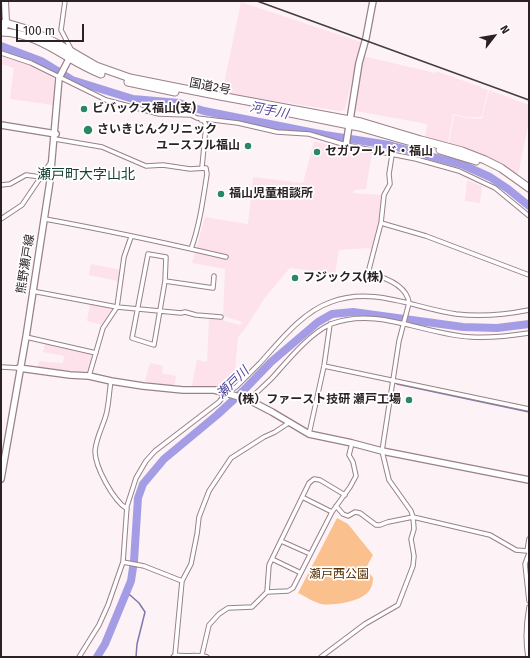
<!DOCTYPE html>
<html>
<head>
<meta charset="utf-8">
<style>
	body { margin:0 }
	#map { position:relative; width:530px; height:658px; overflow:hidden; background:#fdf3f6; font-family:"Fira Sans",sans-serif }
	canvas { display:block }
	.frame { position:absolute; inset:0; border:2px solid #2c2226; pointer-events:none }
	.north { position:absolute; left:474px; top:16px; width:40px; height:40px; -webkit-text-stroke:3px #fff; paint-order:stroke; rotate:59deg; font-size:11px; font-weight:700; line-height:16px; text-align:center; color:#2c2226 }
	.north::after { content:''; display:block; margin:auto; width:14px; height:18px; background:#2c2226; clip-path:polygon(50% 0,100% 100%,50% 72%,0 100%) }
	.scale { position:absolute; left:16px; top:24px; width:68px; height:18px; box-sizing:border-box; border:2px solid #2c2226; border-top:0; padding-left:5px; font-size:12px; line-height:14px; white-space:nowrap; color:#2c2226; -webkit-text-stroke:3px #fff; paint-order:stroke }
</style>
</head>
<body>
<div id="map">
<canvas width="530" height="658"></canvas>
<div class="frame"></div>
<div class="north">N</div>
<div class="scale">100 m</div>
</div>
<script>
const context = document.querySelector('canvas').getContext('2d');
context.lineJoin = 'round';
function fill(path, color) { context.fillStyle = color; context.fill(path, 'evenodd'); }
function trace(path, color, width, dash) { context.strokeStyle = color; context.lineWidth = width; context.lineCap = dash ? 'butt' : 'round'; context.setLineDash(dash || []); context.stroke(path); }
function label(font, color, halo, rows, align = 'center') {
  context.font = font + ' "Fira Sans","Noto Sans JP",sans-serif'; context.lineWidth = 3.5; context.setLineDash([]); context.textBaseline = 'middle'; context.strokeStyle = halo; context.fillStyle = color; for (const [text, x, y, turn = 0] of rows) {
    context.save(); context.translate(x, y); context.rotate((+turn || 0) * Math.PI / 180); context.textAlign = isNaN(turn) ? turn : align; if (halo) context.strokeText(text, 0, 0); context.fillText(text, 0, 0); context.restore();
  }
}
fill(new Path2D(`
	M 241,2 L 361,42 L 345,109 L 340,111 L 222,93 Z
	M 363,56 L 435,73 L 436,71 L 481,87 L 481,88 L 488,90 L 482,116 L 480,117 L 467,117 L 453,114 L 448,143 L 425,137 L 427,124 L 356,111 L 355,102 Z
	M 3,57 L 27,63 L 54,76 L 53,105 L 10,99 L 14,68 L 2,64 Z
	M 489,90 L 529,105 L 529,121 L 518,175 L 502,164 L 478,153 L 449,144 L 454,115 L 467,118 L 482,119 Z
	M 314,141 L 334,146 L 339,145 L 351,147 L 372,153 L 366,189 L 354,190 L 353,193 L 383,195 L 380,222 L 374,251 L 368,248 L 339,250 L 335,274 L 291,268 L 289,269 L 264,299 L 247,326 L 238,337 L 234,383 L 229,389 L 200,390 L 191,389 L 197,360 L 207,362 L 209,318 L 222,320 L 240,325 L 242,322 L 223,316 L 225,269 L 192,263 L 205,217 L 248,224 L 253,177 L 303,183 Z
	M 467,180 L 482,186 L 480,203 L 465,201 Z
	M 91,264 L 121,270 L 118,281 L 89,275 Z
	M 90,304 L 112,309 L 102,325 L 87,321 Z
	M 45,344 L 94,355 L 90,372 L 38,368 L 39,361 L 63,363 L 64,356 L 43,352 Z
	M 150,363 L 163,366 L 162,373 L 176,376 L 174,387 L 159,384 L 159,382 L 158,384 L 145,381 Z`), '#fde1eb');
fill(new Path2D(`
	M 337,518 L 348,524 L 373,555 L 366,568 L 373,578 C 373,584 371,590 366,594 C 357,602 332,606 321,604 C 313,602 305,596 298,593 Z`), '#fac08e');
trace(new Path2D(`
	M 397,384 L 529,412
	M 124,596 L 130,595 L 139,603 L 145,612 L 137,644 L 136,657`), '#8078ac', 1.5);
trace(new Path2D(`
	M 1,46 L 41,61 L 72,80 L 133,99 L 179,103 L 204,111 L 325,135 L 389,145 L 463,165 L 490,177 L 508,189 L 529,206
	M 97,657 L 105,644 L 131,581 L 134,561 L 138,498 L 143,484 L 164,459 L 217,415 L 243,391 L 271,362 L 318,322 L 332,314 L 353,312 L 463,327 L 497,328 L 529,324`), '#a49de6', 8);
const street = new Path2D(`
	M 65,1 L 61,30 L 72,51
	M 1,53 L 31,63 L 106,100 L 159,114 L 191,115 L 197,118 L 238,123 L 277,132 L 309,134 L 346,145 L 416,159 L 459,171 L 495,188 L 529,216
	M 201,120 L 204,121 L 206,125 L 202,167
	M 55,139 L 102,147 L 146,166 L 163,165 L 190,169 L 206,168 L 207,174 C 203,199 200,224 191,249
	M 1,185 L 10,184 L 26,175 L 41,177
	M 1,219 L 22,205 L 51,162
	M 45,219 C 106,230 166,243 226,257
	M 381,223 L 384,195 L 390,184 L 389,174 L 392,155
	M 148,254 L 166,257 L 165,281 L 154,345 L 132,338 Z
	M 165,281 L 213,288 L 214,276
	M 32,291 L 117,307 L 181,313 L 185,312 L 196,315 L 221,317
	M 26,337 L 96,353
	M 324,366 L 529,409
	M 1,367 L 19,368
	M 89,376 L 103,328 L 117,307 L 124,257 L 131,237
	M 111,381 C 109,392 109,404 106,415 C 103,426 96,438 95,451 C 95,467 113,500 127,509
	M 249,400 C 257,392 265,385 273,377 C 288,360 310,333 331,324 C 377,306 425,335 471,337 C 490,338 510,336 529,333
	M 309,434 L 324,366 L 330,324
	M 302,497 L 330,511
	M 336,506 L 343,514 L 348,516 L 355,512 L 360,513 L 376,525 L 380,525 L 388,522 L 413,517 L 490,535 L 516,550 L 527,551
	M 281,541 L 308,553
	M 528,551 L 527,551 L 529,539
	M 529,553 L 525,564 L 529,601
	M 272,559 L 299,572
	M 123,562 L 144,566 L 182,581
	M 267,592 L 269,565 L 309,483 L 314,479 L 320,480 L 345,495
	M 175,655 C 186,657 197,654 207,657
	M 202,655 L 209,625 L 219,614 L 228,608 L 252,607 L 267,592 L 288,591 L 293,588 L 332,512 L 350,487 L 356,476 L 353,462 L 349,455 L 352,443
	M 79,657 L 99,625 L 108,605 L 123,562 L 127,506 L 136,478 L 146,461 L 155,451 L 219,402 L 226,393 L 236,387 C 244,379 252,371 260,363 C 280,341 302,312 331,302 C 373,286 414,308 456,314 C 481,317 504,315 529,310
	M 173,657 L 175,655 L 182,581 L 191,564 L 197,534 L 199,517 L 209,491 L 231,458 L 264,437 L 275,432 L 290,422
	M 321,657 L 365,624 L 398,605 L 413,566 L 414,556 L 411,539 L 414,529 L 413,517 L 411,511 L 389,480 L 382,451 L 399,341 L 409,303 C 407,285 384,277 368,273 L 381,223 L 426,236 L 529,275
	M 528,657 C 525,640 526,624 529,607`);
const secondary = new Path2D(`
	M 1,125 L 56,134
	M 346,145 L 359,63 L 366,38 L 373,1
	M 19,368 L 70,375 L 89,376 L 111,381 L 143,386 L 183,390 L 214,390 L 226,393 L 249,400 L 272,412 L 309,434 L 352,443 L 382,451 L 529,480
	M 1,479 L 26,337 L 50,181 L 59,78 L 71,55`);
const primary = new Path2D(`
	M 3,32 L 6,23 L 5,1`);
const highway = new Path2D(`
	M 1,24 L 6,23 L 30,30 L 60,45 L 96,66 L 130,78 L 220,96 L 361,122 L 421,140 L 462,151 L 485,160 L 501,168 L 529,188
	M 1,32 C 41,33 65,60 101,74
	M 128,82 L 175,92
	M 285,112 L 359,127 L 425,146
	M 440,150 L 476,161`);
trace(street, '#99818a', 5.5);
trace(secondary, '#99818a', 8);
trace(primary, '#99818a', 8);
trace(highway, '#99818a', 9);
trace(street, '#fff', 3.5);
trace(secondary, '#fff', 5.5);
trace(primary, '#fff', 6);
trace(highway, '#fff', 7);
trace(new Path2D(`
	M 257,1 L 529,100`), '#463c40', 1.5);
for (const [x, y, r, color] of [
	[84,109,4,"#288861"],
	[88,130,5,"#288861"],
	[248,146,4,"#288861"],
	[317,152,4,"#288861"],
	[221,194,4,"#288861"],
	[295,278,4,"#288861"],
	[409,400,4,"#288861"]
]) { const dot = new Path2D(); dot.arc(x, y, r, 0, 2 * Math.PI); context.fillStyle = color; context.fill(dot); trace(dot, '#fff', 1.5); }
label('12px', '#2c2226', '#fff', [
	["国道2号",210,87,11],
	["熊野瀬戸線",26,264,-81]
]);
label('bold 12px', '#2c2226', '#fff', [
	["ビバックス福山(支)",92,109],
	["さいきじんクリニック",97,130],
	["ユースフル福山",240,146,"right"],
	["セガワールド・福山",325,152],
	["福山児童相談所",229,194],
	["フジックス(株)",303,278],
	["(株）ファースト技研 瀬戸工場",401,400,"right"]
], 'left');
label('12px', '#572e00', '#fff', [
	["瀬戸西公園",339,575]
]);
label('italic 13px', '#524398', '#fff', [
	["河手川",269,111,11],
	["瀬戸川",233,383,-45]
]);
label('14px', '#174330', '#fff', [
	["瀬戸町大字山北",86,175]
]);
</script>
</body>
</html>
